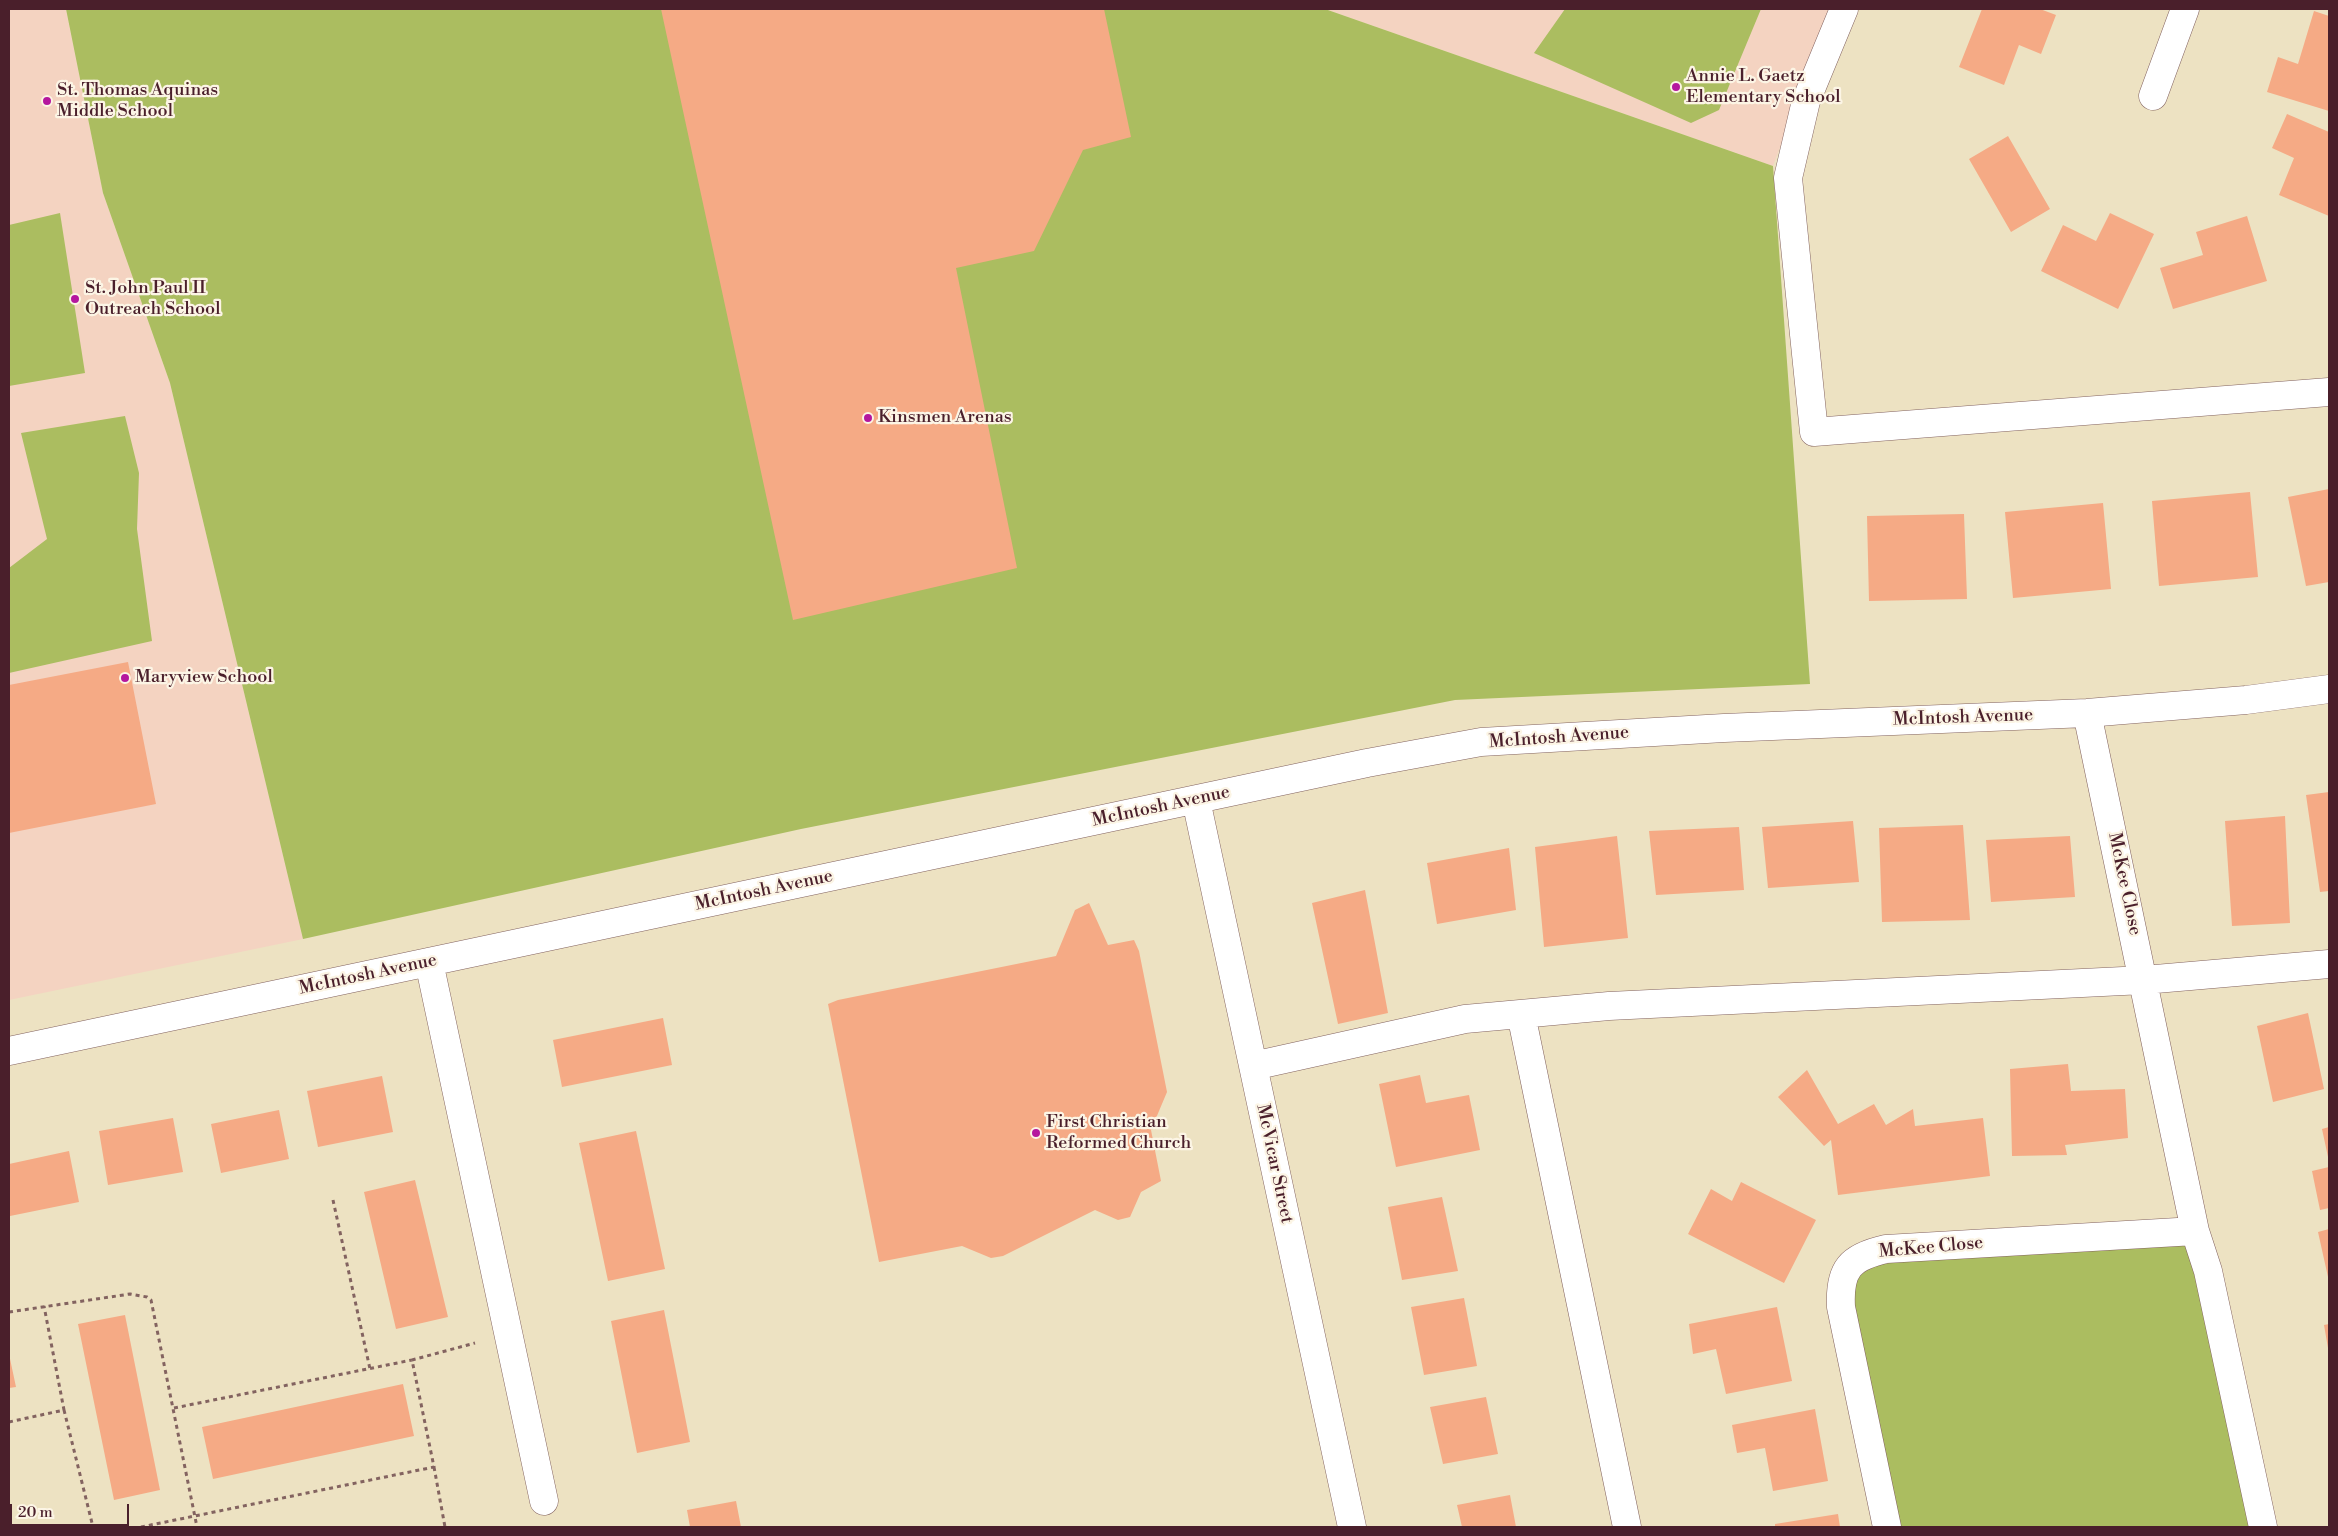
<!DOCTYPE html>
<html>
<head>
<meta charset="utf-8">
<style>
	body { margin:0 }
	#map { position:relative; width:2338px; height:1536px; overflow:hidden; background:#ede2c2; font-family:"Libre Bodoni",serif }
	canvas { display:block }
	.frame { position:absolute; inset:0; border:10px solid #4a1f2b; pointer-events:none }
	.scale { position:absolute; left:10px; top:1504px; width:119px; height:22px; box-sizing:border-box; border:2px solid #4a1f2b; border-top:0; padding-left:6px; font-size:15px; line-height:18px; white-space:nowrap; color:#4a1f2b; -webkit-text-stroke:4px #fcf5e5; paint-order:stroke }
</style>
</head>
<body>
<div id="map">
<canvas width="2338" height="1536"></canvas>
<div class="frame"></div>
<div class="scale">20 m</div>
</div>
<script>
const context = document.querySelector('canvas').getContext('2d');
context.lineJoin = 'round';
function fill(path, color) { context.fillStyle = color; context.fill(path, 'evenodd'); }
function trace(path, color, width, dash) { context.strokeStyle = color; context.lineWidth = width; context.lineCap = dash ? 'butt' : 'round'; context.setLineDash(dash || []); context.stroke(path); }
function label(font, color, halo, rows, align = 'center') {
  context.font = font + ' "Libre Bodoni",serif'; context.lineWidth = 4.5; context.setLineDash([]); context.textBaseline = 'middle'; context.strokeStyle = halo; context.fillStyle = color; for (const [text, x, y, turn = 0] of rows) {
    context.save(); context.translate(x, y); context.rotate((+turn || 0) * Math.PI / 180); context.textAlign = isNaN(turn) ? turn : align; if (halo) context.strokeText(text, 0, 0); context.fillText(text, 0, 0); context.restore();
  }
}
fill(new Path2D(`
	M 9,9 L 66,9 L 103,193 L 170,383 L 303,939 L 9,1000 Z
	M 1325,9 L 1833,9 L 1773,166 Z`), '#f4d3c1');
fill(new Path2D(`
	M 66,9 L 1325,9 L 1773,166 L 1810,684 L 1455,700 L 801,829 L 303,939 L 170,383 L 103,193 Z
	M 1565,9 L 1761,9 L 1719,110 L 1691,123 L 1534,53 Z
	M 60,213 L 85,373 L 9,386 L 9,225 Z
	M 125,416 L 139,473 L 137,529 L 152,641 L 9,673 L 9,568 L 47,539 L 21,433 Z
	M 2195,1231 L 2263,1527 L 1887,1527 L 1841,1307 L 1851,1262 Z`), '#abbd60');
fill(new Path2D(`
	M 661,9 L 1104,9 L 1131,137 L 1083,150 L 1034,251 L 956,268 L 1017,568 L 793,620 Z
	M 1982,9 L 2040,9 L 2056,15 L 2041,54 L 2019,45 L 2004,85 L 1959,67 Z
	M 2314,11 L 2329,16 L 2329,111 L 2267,92 L 2278,57 L 2298,64 Z
	M 2287,114 L 2329,132 L 2329,216 L 2279,195 L 2294,158 L 2272,148 Z
	M 2008,136 L 2050,209 L 2011,232 L 1969,159 Z
	M 2110,213 L 2154,234 L 2118,309 L 2041,271 L 2063,225 L 2096,241 Z
	M 2247,216 L 2267,281 L 2173,309 L 2160,268 L 2203,255 L 2196,232 Z
	M 2329,489 L 2329,582 L 2306,586 L 2288,497 Z
	M 2250,492 L 2258,577 L 2159,586 L 2152,501 Z
	M 2103,503 L 2111,589 L 2013,598 L 2005,512 Z
	M 1964,514 L 1967,599 L 1869,601 L 1867,516 Z
	M 128,662 L 156,804 L 9,833 L 9,685 Z
	M 2329,792 L 2329,891 L 2320,892 L 2306,795 Z
	M 2285,816 L 2290,923 L 2232,926 L 2225,821 Z
	M 1853,821 L 1859,882 L 1768,888 L 1762,827 Z
	M 1963,825 L 1970,920 L 1882,922 L 1879,828 Z
	M 1739,827 L 1744,890 L 1656,895 L 1649,831 Z
	M 1617,836 L 1628,938 L 1544,947 L 1535,847 Z
	M 2070,836 L 2075,897 L 1991,902 L 1986,840 Z
	M 1509,848 L 1516,910 L 1437,924 L 1427,863 Z
	M 1365,890 L 1388,1013 L 1338,1024 L 1312,903 Z
	M 1089,903 L 1108,945 L 1134,940 L 1139,951 L 1167,1092 L 1151,1130 L 1161,1181 L 1141,1192 L 1130,1217 L 1118,1220 L 1095,1210 L 1003,1256 L 991,1258 L 962,1246 L 879,1262 L 828,1004 L 838,1000 L 1056,956 L 1075,910 Z
	M 2308,1013 L 2324,1089 L 2273,1102 L 2257,1026 Z
	M 663,1018 L 672,1065 L 562,1087 L 553,1040 Z
	M 2068,1064 L 2071,1091 L 2125,1089 L 2128,1138 L 2065,1145 L 2067,1155 L 2012,1156 L 2010,1069 Z
	M 1807,1070 L 1838,1124 L 1874,1104 L 1886,1125 L 1913,1109 L 1915,1126 L 1983,1118 L 1990,1176 L 1838,1195 L 1831,1140 L 1824,1146 L 1778,1097 Z
	M 1420,1075 L 1426,1103 L 1469,1095 L 1480,1150 L 1396,1167 L 1379,1084 Z
	M 382,1076 L 393,1132 L 318,1147 L 307,1091 Z
	M 279,1110 L 289,1159 L 221,1173 L 211,1124 Z
	M 173,1118 L 183,1172 L 108,1185 L 99,1131 Z
	M 2329,1127 L 2329,1157 L 2328,1157 L 2322,1129 Z
	M 636,1131 L 665,1269 L 608,1281 L 579,1143 Z
	M 69,1151 L 79,1202 L 10,1216 L 9,1164 Z
	M 2329,1167 L 2329,1208 L 2320,1210 L 2312,1171 Z
	M 415,1180 L 448,1317 L 396,1329 L 364,1192 Z
	M 1741,1182 L 1816,1220 L 1784,1283 L 1688,1234 L 1711,1189 L 1732,1201 Z
	M 1442,1197 L 1458,1271 L 1402,1280 L 1388,1207 Z
	M 2329,1229 L 2329,1277 L 2328,1277 L 2318,1232 Z
	M 1464,1298 L 1477,1366 L 1424,1375 L 1411,1307 Z
	M 1777,1307 L 1792,1381 L 1726,1394 L 1716,1349 L 1693,1354 L 1689,1324 Z
	M 664,1310 L 690,1442 L 637,1453 L 611,1321 Z
	M 125,1315 L 160,1490 L 114,1500 L 78,1324 Z
	M 2329,1324 L 2329,1348 L 2328,1348 L 2324,1325 Z
	M 9,1354 L 16,1387 L 9,1388 Z
	M 403,1384 L 414,1436 L 213,1479 L 202,1427 Z
	M 1486,1397 L 1498,1454 L 1443,1464 L 1430,1407 Z
	M 1815,1409 L 1828,1481 L 1773,1491 L 1765,1448 L 1737,1453 L 1732,1425 Z
	M 1510,1495 L 1516,1527 L 1462,1527 L 1457,1505 Z
	M 736,1501 L 741,1527 L 690,1527 L 687,1510 Z
	M 1838,1514 L 1840,1527 L 1775,1527 L 1775,1524 Z`), '#f5aa85');
const minor = new Path2D(`
	M 1844,9 L 1806,101 L 1788,178 L 1814,432 L 2329,392
	M 2153,96 L 2185,9
	M 2087,713 L 2195,1231 L 2208,1271 L 2263,1527
	M 1196,800 L 1352,1527
	M 429,962 L 544,1501
	M 1521,1014 L 1627,1527
	M 9,1051 L 1367,763 L 1481,742 L 1724,728 L 2087,713 L 2246,700 L 2329,689
	M 1253,1066 L 1465,1019 L 1609,1006 L 2144,980 L 2329,964
	M 1887,1527 L 1841,1307 C 1839,1269 1850,1257 1886,1249 L 2195,1231`);
trace(minor, '#836360', 29);
trace(new Path2D(`
	M 333,1200 L 370,1369
	M 9,1312 L 130,1294 L 147,1297 L 151,1300 L 197,1527
	M 174,1408 L 412,1360
	M 64,1410 L 93,1527
	M 9,1422 L 64,1410 L 44,1306
	M 434,1467 L 445,1527
	M 141,1527 L 434,1467 L 412,1360 L 475,1343`), '#836360', 3, [4, 4]);
trace(minor, '#fff', 28);
for (const [x, y, r, color] of [
	[1676,87,5,"#b5179e"],
	[47,101,5,"#b5179e"],
	[75,299,5,"#b5179e"],
	[868,418,5,"#b5179e"],
	[125,678,5,"#b5179e"],
	[1036,1133,5,"#b5179e"]
]) { const dot = new Path2D(); dot.arc(x, y, r, 0, 2 * Math.PI); context.fillStyle = color; context.fill(dot); trace(dot, '#fcf5e5', 2); }
label('18px', '#4a1f2b', '#fcf5e5', [
	["Annie L. Gaetz",1686,77],
	["Elementary School",1686,98],
	["St. Thomas Aquinas",57,91],
	["Middle School",57,112],
	["St. John Paul II",85,289],
	["Outreach School",85,310],
	["Kinsmen Arenas",878,418],
	["Maryview School",135,678],
	["First Christian",1046,1123],
	["Reformed Church",1046,1144]
], 'left');
label('18px', '#4a1f2b', '#fcf5e5', [
	["McIntosh Avenue",1963,718,-2],
	["McIntosh Avenue",1559,738,-4],
	["McIntosh Avenue",1161,807,-12],
	["McKee Close",2124,884,78],
	["McIntosh Avenue",764,891,-12],
	["McIntosh Avenue",368,975,-12],
	["McVicar Street",1274,1164,78],
	["McKee Close",1931,1248,-5]
]);
</script>
</body>
</html>
